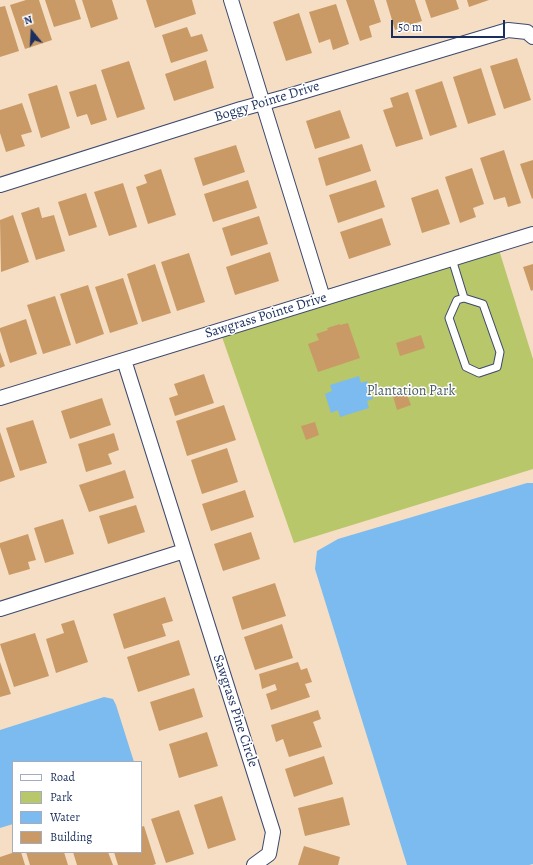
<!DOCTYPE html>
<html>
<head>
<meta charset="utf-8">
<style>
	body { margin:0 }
	#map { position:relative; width:533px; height:865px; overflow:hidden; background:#f5dec3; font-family:Alegreya,serif }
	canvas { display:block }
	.legend { position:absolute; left:12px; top:761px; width:130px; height:92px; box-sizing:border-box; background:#fff; border:1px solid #a4acbf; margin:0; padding:5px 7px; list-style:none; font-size:12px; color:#1b2f5e }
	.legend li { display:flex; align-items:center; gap:8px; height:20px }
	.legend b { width:20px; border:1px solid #a4acbf }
	.north { position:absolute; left:12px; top:12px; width:40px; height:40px; -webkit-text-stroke:3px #fff; paint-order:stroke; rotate:342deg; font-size:11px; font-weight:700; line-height:16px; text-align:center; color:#1b2f5e }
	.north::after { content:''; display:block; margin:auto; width:14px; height:18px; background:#1b2f5e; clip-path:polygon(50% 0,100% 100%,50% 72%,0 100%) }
	.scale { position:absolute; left:391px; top:20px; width:114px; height:18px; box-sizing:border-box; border:2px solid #1b2f5e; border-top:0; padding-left:5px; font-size:12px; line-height:14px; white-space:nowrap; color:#1b2f5e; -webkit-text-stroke:3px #fff; paint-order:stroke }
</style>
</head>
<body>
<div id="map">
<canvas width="533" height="865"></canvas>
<ul class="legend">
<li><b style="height:5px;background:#fff"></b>Road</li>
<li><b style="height:11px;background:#b7c769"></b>Park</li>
<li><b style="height:11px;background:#7bbbef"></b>Water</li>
<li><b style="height:11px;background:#ca9a66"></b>Building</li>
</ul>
<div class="north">N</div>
<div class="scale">50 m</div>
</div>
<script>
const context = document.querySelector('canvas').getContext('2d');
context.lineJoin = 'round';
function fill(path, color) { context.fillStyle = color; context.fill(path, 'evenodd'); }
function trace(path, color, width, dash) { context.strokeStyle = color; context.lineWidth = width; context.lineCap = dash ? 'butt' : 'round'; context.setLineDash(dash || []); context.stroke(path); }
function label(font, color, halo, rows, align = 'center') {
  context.font = font + ' Alegreya,serif'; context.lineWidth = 3; context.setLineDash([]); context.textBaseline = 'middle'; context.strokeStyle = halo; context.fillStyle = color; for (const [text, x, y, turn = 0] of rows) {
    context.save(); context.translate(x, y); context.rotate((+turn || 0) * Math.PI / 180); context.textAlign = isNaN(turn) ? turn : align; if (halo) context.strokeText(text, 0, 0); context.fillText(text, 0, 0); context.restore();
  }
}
fill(new Path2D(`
	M 499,250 L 533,359 L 533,469 L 294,543 L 222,337 Z`), '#b7c769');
fill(new Path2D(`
	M 359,376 L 361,383 L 367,381 L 373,399 L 367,401 L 369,408 L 340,417 L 338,410 L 331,413 L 325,394 L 332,391 L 330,385 Z
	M 527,483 L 533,483 L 533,864 L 529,865 L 407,865 L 315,569 L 317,551 L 338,539 Z
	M 104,697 L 113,699 L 116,705 L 134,762 L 13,762 L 13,824 L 0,828 L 0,730 Z`), '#7bbbef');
fill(new Path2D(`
	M 26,0 L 39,0 L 52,40 L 25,49 L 10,5 Z
	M 45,0 L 75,0 L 81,19 L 54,27 Z
	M 82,0 L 112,0 L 118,19 L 91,28 Z
	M 146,0 L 192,0 L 196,14 L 155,28 Z
	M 346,0 L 374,0 L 381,22 L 369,26 L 372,37 L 360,41 Z
	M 386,0 L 415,0 L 422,21 L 395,30 Z
	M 425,0 L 456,0 L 459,9 L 431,18 Z
	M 467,0 L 489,0 L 469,7 Z
	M 336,4 L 349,44 L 333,50 L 330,39 L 319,43 L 309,12 Z
	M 5,6 L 19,51 L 0,57 L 0,7 Z
	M 299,13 L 312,53 L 286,61 L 273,22 Z
	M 187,27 L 191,37 L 202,34 L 208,51 L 171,63 L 162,35 Z
	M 517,58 L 531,100 L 504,109 L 490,66 Z
	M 206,60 L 214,88 L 174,101 L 165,74 Z
	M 129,61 L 145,109 L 117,118 L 101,70 Z
	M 481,68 L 496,115 L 468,124 L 453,77 Z
	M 442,81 L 457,127 L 430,136 L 415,90 Z
	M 96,84 L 107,120 L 91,125 L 87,114 L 77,117 L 69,92 Z
	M 57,85 L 70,128 L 41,138 L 28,94 Z
	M 408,92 L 423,139 L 396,147 L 383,110 L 393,107 L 390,98 Z
	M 22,103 L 32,132 L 21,135 L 25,146 L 6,152 L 0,133 L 0,110 Z
	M 340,110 L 350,138 L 315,149 L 306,121 Z
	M 362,144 L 371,171 L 326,186 L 318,158 Z
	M 236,145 L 245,172 L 203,186 L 194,158 Z
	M 504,150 L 521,203 L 508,207 L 505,197 L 494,200 L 480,158 Z
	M 533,160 L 533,198 L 532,199 L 520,164 Z
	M 472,168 L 484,204 L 473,208 L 476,217 L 460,223 L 445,177 Z
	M 161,169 L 176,215 L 148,224 L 136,187 L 147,183 L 144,175 Z
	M 248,180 L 257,208 L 213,222 L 204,194 Z
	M 376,180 L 385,207 L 338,223 L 329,195 Z
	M 123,183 L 137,227 L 109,236 L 94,192 Z
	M 438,189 L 450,224 L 422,233 L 411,198 Z
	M 86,193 L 97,227 L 69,236 L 58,202 Z
	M 39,207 L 42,218 L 54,215 L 65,251 L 36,260 L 21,213 Z
	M 13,215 L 29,262 L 1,272 L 0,220 Z
	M 259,216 L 268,244 L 231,256 L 222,228 Z
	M 382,218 L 391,245 L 349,259 L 340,232 Z
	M 270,252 L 279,281 L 235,295 L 226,267 Z
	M 189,253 L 205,302 L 177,311 L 161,262 Z
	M 155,264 L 171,313 L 142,322 L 127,274 Z
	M 533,264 L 533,290 L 531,291 L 523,267 Z
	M 123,278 L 138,324 L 110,333 L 95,287 Z
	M 88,285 L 104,334 L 76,344 L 60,294 Z
	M 55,296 L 71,345 L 43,354 L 27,305 Z
	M 26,319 L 37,354 L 10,363 L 0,331 L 0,328 Z
	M 348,323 L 360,358 L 318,372 L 308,344 L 319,340 L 316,334 L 328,330 L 327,328 L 340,324 L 340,325 Z
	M 421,335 L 425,348 L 400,356 L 396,343 Z
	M 0,352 L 5,366 L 0,368 Z
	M 204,374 L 214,403 L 175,416 L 169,398 L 178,395 L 174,384 Z
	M 406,392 L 411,405 L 397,410 L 393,396 Z
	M 102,398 L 111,425 L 70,439 L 61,411 Z
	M 224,405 L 236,440 L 187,456 L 176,421 Z
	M 33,420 L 47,463 L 20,471 L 6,428 Z
	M 315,422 L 319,435 L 306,440 L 301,426 Z
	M 0,432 L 15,477 L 0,482 Z
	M 114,433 L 119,450 L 108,454 L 112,464 L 86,472 L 78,444 Z
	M 227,448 L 238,482 L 202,494 L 191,460 Z
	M 125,470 L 134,498 L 89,512 L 79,485 Z
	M 245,490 L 254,517 L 211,531 L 202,504 Z
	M 136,505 L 145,532 L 108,544 L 99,516 Z
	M 63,519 L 74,554 L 45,563 L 34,528 Z
	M 251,532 L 260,559 L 223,571 L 214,544 Z
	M 28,534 L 36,560 L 28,562 L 30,569 L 9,575 L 0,547 L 0,543 Z
	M 275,583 L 286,616 L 242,630 L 232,597 Z
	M 165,597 L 173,621 L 162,624 L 166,636 L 124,649 L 113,614 Z
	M 74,620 L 88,662 L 56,673 L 46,639 L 64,633 L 61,624 Z
	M 282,624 L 293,658 L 255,670 L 244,637 Z
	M 35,633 L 49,676 L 14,687 L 0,644 Z
	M 179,640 L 190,675 L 138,692 L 127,657 Z
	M 0,662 L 11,694 L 0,697 Z
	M 298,662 L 301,670 L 307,668 L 312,682 L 305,684 L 310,697 L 271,710 L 266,694 L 277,690 L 275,684 L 262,689 L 259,674 Z
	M 194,688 L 203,717 L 159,731 L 150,702 Z
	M 318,710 L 321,719 L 313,722 L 322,747 L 289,757 L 283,739 L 276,742 L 271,725 Z
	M 207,732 L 218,766 L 179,778 L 169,744 Z
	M 324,756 L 333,784 L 294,797 L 285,769 Z
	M 222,796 L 236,840 L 208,849 L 194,805 Z
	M 343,797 L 350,825 L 305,836 L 298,808 Z
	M 179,810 L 194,854 L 166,863 L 151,819 Z
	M 144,826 L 156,864 L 153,865 L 118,865 L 114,852 L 141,852 L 141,827 Z
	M 304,846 L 340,857 L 338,865 L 298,865 Z
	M 15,852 L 21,852 L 25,865 L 0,865 L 0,857 Z
	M 26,852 L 64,852 L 68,865 L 30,865 Z
	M 73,852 L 108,852 L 113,865 L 77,865 Z`), '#ca9a66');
const lane = new Path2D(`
	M 452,259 L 464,298 L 483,304 L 500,352 L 497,367 L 479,373 L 466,367 L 449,318 L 457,300 L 464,298`);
const street = new Path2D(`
	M 231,0 L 323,298
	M 0,185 L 241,109 L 285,97 L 508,30 L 527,32 L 533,37
	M 124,360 L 273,832 L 269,854 L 254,865
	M 0,398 L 533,234
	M 0,609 L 184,551`);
trace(lane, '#3c496d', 9);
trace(street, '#3c496d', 16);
trace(lane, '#fff', 7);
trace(street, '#fff', 14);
label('14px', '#1b2f5e', '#fff', [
	["Boggy Pointe Drive",267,102,-17],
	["Sawgrass Pointe Drive",266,316,-17],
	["Sawgrass Pine Circle",235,711,72]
]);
label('14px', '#4a5d61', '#fff', [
	["Plantation Park",411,392]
]);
</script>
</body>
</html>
